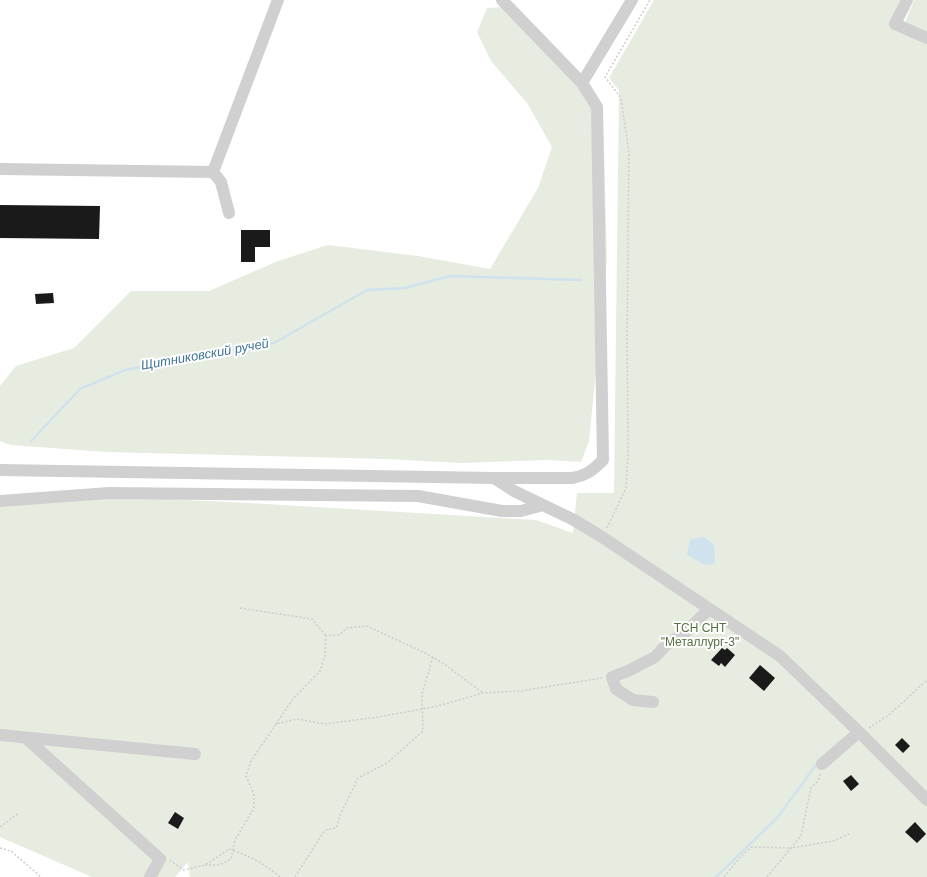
<!DOCTYPE html>
<html>
<head>
<meta charset="utf-8">
<style>
	body { margin:0 }
	canvas { display:block; background:#fff }
</style>
</head>
<body>
<canvas width="927" height="877"></canvas>
<script>
const context = document.querySelector('canvas').getContext('2d');
context.lineJoin = 'round';
function fill(path, color) { context.fillStyle = color; context.fill(path, 'evenodd'); }
function trace(path, color, width, dash) { context.strokeStyle = color; context.lineWidth = width; context.lineCap = dash ? 'butt' : 'round'; context.setLineDash(dash || []); context.stroke(path); }
function label(font, color, halo, rows, align = 'center') {
  context.font = font + ' Helvetica,sans-serif'; context.lineWidth = 4; context.setLineDash([]); context.textBaseline = 'middle'; context.strokeStyle = halo; context.fillStyle = color; for (const [text, x, y, turn = 0] of rows) {
    context.save(); context.translate(x, y); context.rotate((+turn || 0) * Math.PI / 180); context.textAlign = isNaN(turn) ? turn : align; if (halo) context.strokeText(text, 0, 0); context.fillText(text, 0, 0); context.restore();
  }
}
fill(new Path2D(`
	M 654,0 L 900,0 L 892,18 L 905,22 L 914,0 L 927,0 L 927,877 L 190,877 L 188,862 L 175,877 L 92,877 L 0,837 L 0,504 L 124,497 L 248,503 L 536,520 L 573,533 L 577,493 L 614,493 L 619,90 L 609,78 Z
	M 506,7 L 603,115 L 607,259 L 589,441 L 581,462 L 547,460 L 460,463 L 387,459 L 107,452 L 11,445 L 0,441 L 0,386 L 16,366 L 74,348 L 131,291 L 209,291 L 278,261 L 328,245 L 418,256 L 490,269 L 538,188 L 552,147 L 527,103 L 491,61 L 477,32 L 487,8 Z`), '#e6ecdf');
fill(new Path2D(`
	M 703,537 C 716,543 715,550 715,563 L 711,565 L 703,564 L 687,555 L 690,539 Z`), '#cfe2ee');
trace(new Path2D(`
	M 31,441 L 80,389 L 125,370 L 223,351 L 274,343 L 367,290 L 405,288 L 450,276 L 581,280
	M 716,877 L 777,818 L 816,765`), '#cfe2ee', 2.5);
fill(new Path2D(`
	M 0,205 L 100,206 L 99,239 L 0,238 Z
	M 241,230 L 270,230 L 270,247 L 255,247 L 255,262 L 241,262 Z
	M 53,293 L 54,303 L 36,304 L 35,294 Z
	M 722,648 L 725,650 L 727,648 L 735,655 L 725,667 L 721,663 L 719,666 L 711,660 Z
	M 760,665 L 775,678 L 764,691 L 749,678 Z
	M 902,738 L 910,746 L 903,753 L 895,745 Z
	M 851,775 L 859,784 L 851,791 L 843,781 Z
	M 175,812 L 184,818 L 178,829 L 168,823 Z
	M 915,822 L 926,834 L 917,843 L 905,832 Z`), '#1a1a1a');
trace(new Path2D(`
	M 607,528 L 626,488 L 628,453 L 627,337 L 629,153 L 621,98 L 605,77 L 650,0
	M 240,608 L 312,619 L 326,636
	M 276,724 L 293,699 L 320,671 L 325,655 L 326,636 L 339,635 L 347,628 L 367,626 L 427,654 L 441,662 L 483,693
	M 869,728 L 889,715 L 927,680
	M 0,827 L 19,813
	M 0,848 L 11,851 L 41,877
	M 170,860 L 184,870 L 205,865 L 229,849 C 248,855 265,864 280,877
	M 205,865 L 219,865 L 231,859 L 235,840 L 254,808 L 254,794 L 246,776 L 251,761 L 276,724 L 297,719 L 325,724 L 378,717 L 438,706 L 483,693 L 520,691 L 602,678
	M 295,877 L 325,830 L 336,828 L 341,813 L 358,778 L 387,763 L 423,731 L 422,694 L 433,657
	M 724,877 L 742,855 L 752,847 L 791,848 L 801,836 L 811,788 L 818,781 L 820,774
	M 767,877 L 791,848 L 833,841 L 851,833`), '#cdcdcd', 1.5, [2, 2]);
trace(new Path2D(`
	M 907,0 L 895,24 L 927,38
	M 582,83 L 632,0
	M 0,169 L 213,172 L 278,0
	M 213,172 L 221,182 L 229,213
	M 0,470 L 494,478 L 572,478 C 587,475 592,471 603,460 L 597,107 L 582,83 L 502,0
	M 494,478 L 514,491 L 574,520 L 602,537 L 780,656 L 859,732 L 927,800
	M 0,501 L 109,493 L 418,496 L 502,511 L 521,511 L 543,505
	M 653,702 L 633,700 L 616,689 L 612,677 L 628,671 L 655,657 L 666,645 L 686,632 L 709,609
	M 0,735 L 195,754
	M 26,738 L 160,859 L 150,877
	M 822,764 L 859,732`), '#d0d0d0', 12);
label('12px', '#56703f', '#fff', [
	["ТСН СНТ",700,629],
	["\"Металлург-3\"",700,643]
]);
label('italic 13px', '#3f7597', '#fff', [
	["Щитниковский ручей",205,355,-10]
]);
</script>
</body>
</html>
